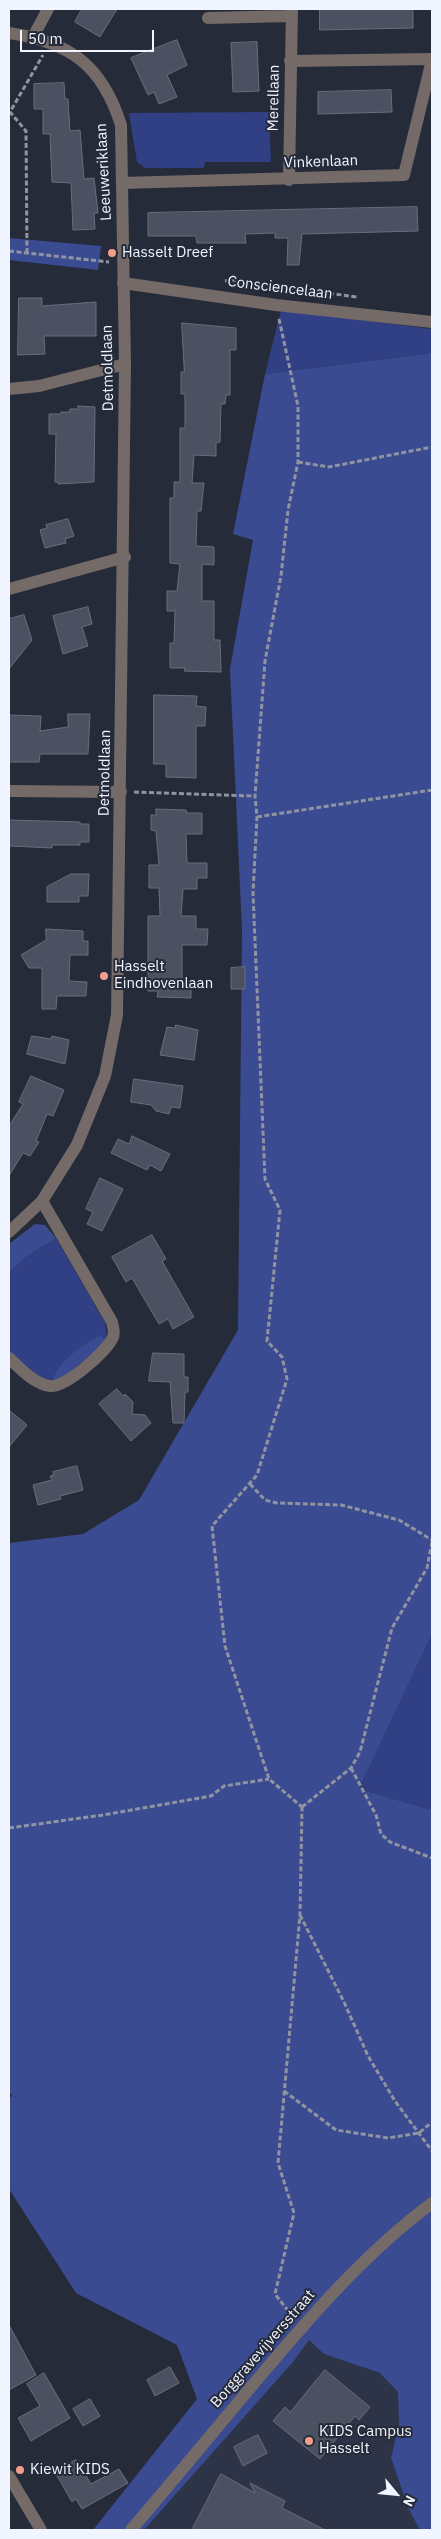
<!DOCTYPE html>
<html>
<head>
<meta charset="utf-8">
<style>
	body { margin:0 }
	#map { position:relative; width:441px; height:2539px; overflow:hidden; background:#262b39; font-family:"IBM Plex Sans",sans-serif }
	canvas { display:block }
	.frame { position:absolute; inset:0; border:10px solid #f1f5ff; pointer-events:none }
	.north { position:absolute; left:371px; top:2469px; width:50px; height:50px; -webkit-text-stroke:4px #262b39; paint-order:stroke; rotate:118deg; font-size:14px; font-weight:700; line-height:20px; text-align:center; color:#f1f5ff }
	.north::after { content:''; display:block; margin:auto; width:18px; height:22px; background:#f1f5ff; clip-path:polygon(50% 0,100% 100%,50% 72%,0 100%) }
	.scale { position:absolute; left:20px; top:30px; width:134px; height:22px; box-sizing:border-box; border:2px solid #f1f5ff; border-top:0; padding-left:6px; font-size:15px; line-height:18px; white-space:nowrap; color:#f1f5ff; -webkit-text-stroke:4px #262b39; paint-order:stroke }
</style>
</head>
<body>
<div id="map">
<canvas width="441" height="2539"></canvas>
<div class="frame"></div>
<div class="north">N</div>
<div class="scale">50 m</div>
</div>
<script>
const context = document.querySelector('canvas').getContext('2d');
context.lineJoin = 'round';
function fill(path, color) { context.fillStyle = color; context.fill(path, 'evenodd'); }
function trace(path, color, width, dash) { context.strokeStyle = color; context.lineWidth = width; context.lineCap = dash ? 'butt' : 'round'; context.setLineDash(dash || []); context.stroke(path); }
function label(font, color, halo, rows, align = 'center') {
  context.font = font + ' "IBM Plex Sans",sans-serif'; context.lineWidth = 4; context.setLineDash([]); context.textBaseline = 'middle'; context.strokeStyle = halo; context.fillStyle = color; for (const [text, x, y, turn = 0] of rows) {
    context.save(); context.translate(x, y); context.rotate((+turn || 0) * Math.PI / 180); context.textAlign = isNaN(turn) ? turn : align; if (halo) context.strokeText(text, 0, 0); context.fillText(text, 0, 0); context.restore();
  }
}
fill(new Path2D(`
	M 309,2340 L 324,2354 L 380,2373 L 398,2392 L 399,2424 L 391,2458 L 409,2510 L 420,2530 L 144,2530 L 293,2362 Z`), '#2e3448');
fill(new Path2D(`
	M 269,112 L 271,162 L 205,162 L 204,168 L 145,168 L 137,162 L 129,113 Z
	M 281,310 L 432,329 L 432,353 L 265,374 Z
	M 56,1238 L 105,1323 L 107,1334 L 105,1340 L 58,1380 L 41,1379 L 9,1352 L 9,1273 L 26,1257 Z
	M 432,1634 L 432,1810 L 359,1789 Z`), '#314084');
fill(new Path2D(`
	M 9,238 L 101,246 L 98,270 L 9,260 Z
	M 432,353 L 432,1634 L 359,1789 L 432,1810 L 432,2530 L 420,2530 L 409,2510 L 391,2458 L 399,2424 L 398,2392 L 380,2373 L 324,2354 L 309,2340 L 293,2362 L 144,2530 L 93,2530 L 197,2399 L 177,2345 L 76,2293 L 9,2189 L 9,2098 L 12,2096 L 9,2091 L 9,1543 L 83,1534 L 139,1500 L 238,1330 L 242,930 L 230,669 L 253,540 L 233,534 L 265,374 Z
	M 35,1224 L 45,1225 L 56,1238 L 26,1257 L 9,1273 L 9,1244 Z
	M 101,1335 L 105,1340 L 102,1345 L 64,1378 L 53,1381 C 56,1362 85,1343 101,1335 Z`), '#3b4b92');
const building = new Path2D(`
	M 82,9 L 117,9 L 100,37 L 75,22 Z
	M 320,9 L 413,9 L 413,28 L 320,30 Z
	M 177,40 L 187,65 L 167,75 L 177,97 L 159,104 L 154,92 L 148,95 L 131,58 Z
	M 257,42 L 259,91 L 233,92 L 231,43 Z
	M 64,83 L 65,99 L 68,99 L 70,131 L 80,130 L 84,179 L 94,178 L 98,213 L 94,213 L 95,229 L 73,230 L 71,183 L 52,182 L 50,134 L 43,134 L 43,109 L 34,109 L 34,84 Z
	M 391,90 L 392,112 L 318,114 L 318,92 Z
	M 417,207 L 418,231 L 302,234 L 299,265 L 287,265 L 288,238 L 275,238 L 275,233 L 245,234 L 246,243 L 197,243 L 196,236 L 148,236 L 148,213 Z
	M 19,298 L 42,298 L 42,306 L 96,302 L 96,336 L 44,336 L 45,354 L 18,355 Z
	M 182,323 L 236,328 L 236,350 L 230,350 L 230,395 L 226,395 L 225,404 L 221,404 L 220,442 L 216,443 L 216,456 L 194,455 L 192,483 L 204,483 L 201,511 L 197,511 L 196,546 L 214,547 L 214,565 L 202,564 L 202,601 L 214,601 L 214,640 L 220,640 L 221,672 L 184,671 L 185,668 L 170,668 L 170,643 L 174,643 L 175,611 L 167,611 L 167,591 L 177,591 L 180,564 L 170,563 L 170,498 L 174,498 L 174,482 L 180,482 L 180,428 L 185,428 L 185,394 L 181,394 L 181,372 L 184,372 Z
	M 78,406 L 95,407 L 94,482 L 58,484 L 58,482 L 55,482 L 56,434 L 49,434 L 49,414 L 61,414 L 61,412 L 70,412 L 70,409 L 78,409 Z
	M 68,519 L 74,536 L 65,539 L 66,543 L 45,548 L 40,530 L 47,528 L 46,525 Z
	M 88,607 L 92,624 L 82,627 L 88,646 L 63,654 L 53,616 Z
	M 24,615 L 32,640 L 9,669 L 9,619 Z
	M 154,695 L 197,696 L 196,706 L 206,707 L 205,726 L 196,726 L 196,778 L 166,777 L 166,764 L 154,764 Z
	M 68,714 L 90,714 L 88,754 L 40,754 L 39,762 L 9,762 L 9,715 L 41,716 L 40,731 L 68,727 Z
	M 156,809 L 186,810 L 187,813 L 202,813 L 202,834 L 186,834 L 187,863 L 207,863 L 207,878 L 197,878 L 197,889 L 183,889 L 181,916 L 196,916 L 196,929 L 208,929 L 207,945 L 182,945 L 182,982 L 191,983 L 191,998 L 157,997 L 158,991 L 148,991 L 148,916 L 160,916 L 159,888 L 149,888 L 149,865 L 159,865 L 156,831 L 151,830 L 151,815 L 156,815 Z
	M 9,820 L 80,822 L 80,824 L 89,824 L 89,842 L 80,842 L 80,845 L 52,845 L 52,848 L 9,846 Z
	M 71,874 L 89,874 L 88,896 L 79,896 L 79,902 L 47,902 L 47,887 Z
	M 46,929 L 83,931 L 83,941 L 88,941 L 88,955 L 70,955 L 69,981 L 87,982 L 86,996 L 57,996 L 56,1009 L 42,1009 L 42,968 L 29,968 L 21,955 L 46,940 Z
	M 245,967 L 245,989 L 231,989 L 231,968 Z
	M 176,1025 L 198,1030 L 194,1060 L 160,1055 L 167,1027 L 175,1028 Z
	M 32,1036 L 51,1039 L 52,1036 L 69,1040 L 65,1064 L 27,1054 Z
	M 31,1076 L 64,1090 L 53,1116 L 47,1114 L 36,1141 L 39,1142 L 30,1156 L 23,1153 L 9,1176 L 9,1126 L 23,1104 L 19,1102 Z
	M 134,1079 L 183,1086 L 180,1108 L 171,1107 L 169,1114 L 156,1111 L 151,1105 L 131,1102 Z
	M 132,1136 L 170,1154 L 161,1171 L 150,1165 L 147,1170 L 111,1153 L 118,1139 L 129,1144 Z
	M 100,1178 L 123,1189 L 102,1231 L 87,1224 L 93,1212 L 86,1209 Z
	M 152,1235 L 166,1259 L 162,1261 L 194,1317 L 173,1329 L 168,1319 L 159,1324 L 132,1278 L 126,1282 L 112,1257 Z
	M 153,1353 L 184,1354 L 184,1377 L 188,1377 L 188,1392 L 185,1392 L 184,1423 L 173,1423 L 170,1382 L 149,1381 Z
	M 117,1389 L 123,1396 L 125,1394 L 133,1402 L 132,1414 L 145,1415 L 151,1423 L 131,1441 L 99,1404 Z
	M 9,1410 L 27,1425 L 9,1447 Z
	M 77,1466 L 83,1490 L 60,1496 L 61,1499 L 38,1505 L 33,1485 L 52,1480 L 50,1476 L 54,1475 L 53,1472 Z
	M 9,2325 L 36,2375 L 9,2390 Z
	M 170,2367 L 179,2383 L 155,2396 L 147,2380 Z
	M 325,2370 L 370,2407 L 359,2420 L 355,2416 L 320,2459 L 273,2421 L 285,2407 L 290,2412 Z
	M 44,2373 L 70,2418 L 31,2441 L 18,2418 L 40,2406 L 27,2384 Z
	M 90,2399 L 100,2416 L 83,2426 L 73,2409 Z
	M 258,2435 L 267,2453 L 243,2466 L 234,2447 Z
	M 76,2460 L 91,2484 L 119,2469 L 128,2483 L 82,2509 L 76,2499 L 72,2502 L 55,2472 Z
	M 221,2474 L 255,2493 L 250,2483 L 285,2501 L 282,2508 L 325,2530 L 192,2530 Z`);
fill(building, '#4b5161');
trace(building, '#686e7f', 1);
trace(new Path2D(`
	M 9,251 L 109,262
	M 27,253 L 26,131 L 10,112 L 43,55
	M 225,281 L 232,280 L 357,297
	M 279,319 L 298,406 L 298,462 L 288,510 L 281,576 L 265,661 L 255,796 L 257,817 L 253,893 L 265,1179 L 280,1210 L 267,1341 L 282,1357 L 287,1379 L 257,1475 L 212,1526 L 225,1646 L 269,1779 L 302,1807
	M 298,462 L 329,467 L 432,447
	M 134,792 L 255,796
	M 257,817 L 432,790
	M 250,1484 L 265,1500 L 277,1503 L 341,1505 L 399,1520 L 432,1540
	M 351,1768 L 376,1815 L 381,1834 L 390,1842 L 432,1858
	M 302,1807 L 351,1768 L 360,1752 L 392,1628 L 427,1568 L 432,1542
	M 9,1828 L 103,1815 L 211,1796 L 224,1786 L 269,1779
	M 300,1915 L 344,2002 L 368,2056 L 395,2101 L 432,2151
	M 284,2091 L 336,2130 L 388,2138 L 419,2133 L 432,2122
	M 293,2317 L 275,2294 L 294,2213 L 278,2163 L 300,1915 L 302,1807`), '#9094a0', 3, [5, 2.5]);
trace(new Path2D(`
	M 208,18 L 291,16
	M 9,33 C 70,42 102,65 121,125 L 125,364 L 117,1015 L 105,1076 L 77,1145 L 42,1201 L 9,1232
	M 33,37 L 48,9
	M 290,61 L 432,59
	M 289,180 L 292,9
	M 122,183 L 404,175 L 432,60
	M 123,283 L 276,305 L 432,322
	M 9,389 L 39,386 L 125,364
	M 9,589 L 125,557
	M 9,791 L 121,792
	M 9,1358 C 21,1369 34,1384 50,1386 C 66,1388 107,1351 113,1337 C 115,1333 113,1326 112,1322 L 42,1201
	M 9,2476 L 41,2530
	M 131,2530 C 173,2481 214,2431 256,2381 C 310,2317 364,2254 432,2203`), '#746a68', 12);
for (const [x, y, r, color] of [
	[112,253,5,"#f49e8a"],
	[104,976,5,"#f49e8a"],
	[309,2441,5,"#f49e8a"],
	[20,2470,5,"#f49e8a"]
]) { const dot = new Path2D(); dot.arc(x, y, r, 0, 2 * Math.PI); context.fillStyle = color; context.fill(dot); trace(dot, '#262b39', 2); }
label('15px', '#f1f5ff', '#262b39', [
	["Merellaan",274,98,-89],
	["Vinkenlaan",321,162,-2],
	["Leeuweriklaan",104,172,-93],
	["Consciencelaan",280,288,7],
	["Detmoldlaan",108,368,-91],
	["Detmoldlaan",105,773,-89],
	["Borggravevijversstraat",263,2349,-49]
]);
label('15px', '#f1f5ff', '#262b39', [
	["Hasselt Dreef",122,253],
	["Hasselt",114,967],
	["Eindhovenlaan",114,984],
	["KIDS Campus",319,2432],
	["Hasselt",319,2449],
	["Kiewit KIDS",30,2470]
], 'left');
</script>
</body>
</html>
